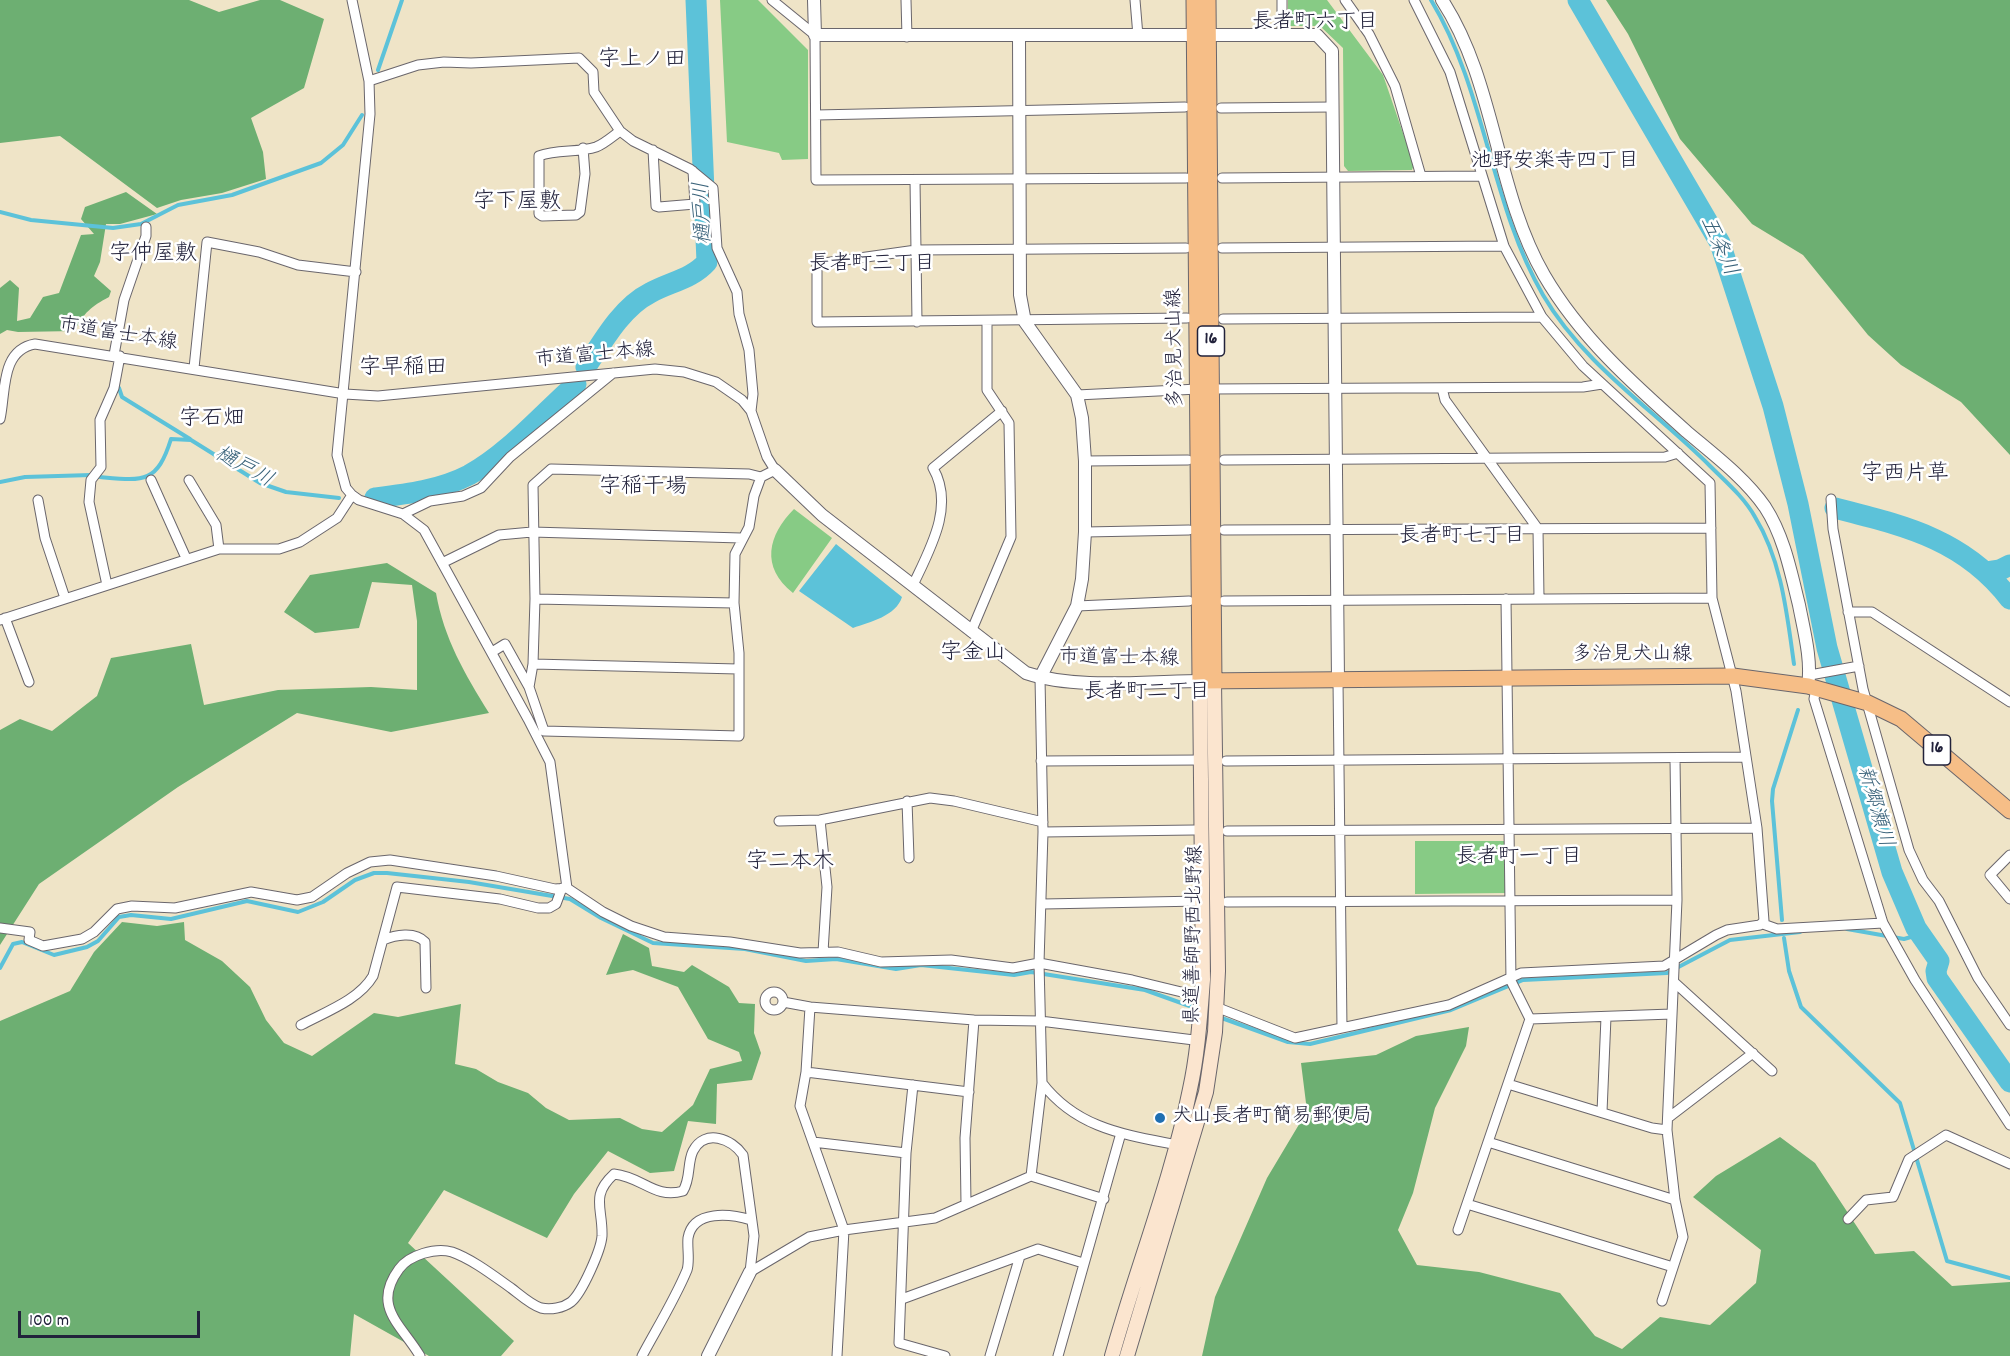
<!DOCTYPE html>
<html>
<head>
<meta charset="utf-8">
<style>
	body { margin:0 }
	#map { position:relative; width:2010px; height:1356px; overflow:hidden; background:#efe4c7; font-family:Dekko,sans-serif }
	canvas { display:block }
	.scale { position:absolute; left:18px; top:1311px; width:182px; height:27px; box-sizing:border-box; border:3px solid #22223b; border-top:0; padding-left:8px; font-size:18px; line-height:21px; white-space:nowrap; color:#22223b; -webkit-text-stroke:4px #fff; paint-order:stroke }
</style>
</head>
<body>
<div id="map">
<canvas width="2010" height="1356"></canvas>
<div class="scale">100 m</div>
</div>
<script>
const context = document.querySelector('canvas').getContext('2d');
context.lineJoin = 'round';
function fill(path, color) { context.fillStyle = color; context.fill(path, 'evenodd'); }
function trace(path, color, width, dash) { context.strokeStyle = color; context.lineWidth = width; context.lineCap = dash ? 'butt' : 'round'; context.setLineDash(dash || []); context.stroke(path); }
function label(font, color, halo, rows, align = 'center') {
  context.font = font + ' Dekko,"Klee One",sans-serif'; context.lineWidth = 5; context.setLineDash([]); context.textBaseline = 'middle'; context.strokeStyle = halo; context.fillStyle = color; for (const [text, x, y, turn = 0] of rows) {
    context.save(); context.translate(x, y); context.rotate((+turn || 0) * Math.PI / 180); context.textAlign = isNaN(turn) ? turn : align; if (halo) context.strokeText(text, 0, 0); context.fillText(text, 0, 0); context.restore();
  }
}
fill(new Path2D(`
	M 720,0 L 758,0 L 808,50 L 808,159 L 782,160 L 779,153 L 727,142 Z
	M 1288,0 L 1327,0 L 1383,75 L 1414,165 L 1412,170 L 1348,171 L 1344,166 L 1343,48 L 1320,26 L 1288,26 Z
	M 794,509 L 832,538 L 793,593 C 760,567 768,535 794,509 Z
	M 1415,841 L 1504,841 L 1506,893 L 1415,894 Z`), '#87cb85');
fill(new Path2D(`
	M 0,0 L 189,0 L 219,12 L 260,0 L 280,0 L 324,19 L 304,88 L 251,118 L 263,152 L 266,179 L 222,193 L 181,200 L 157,208 L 60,136 L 0,143 Z
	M 1606,0 L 2010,0 L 2010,455 L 1961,402 L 1901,365 L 1868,335 L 1803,255 L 1752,224 L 1680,139 L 1628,34 Z
	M 126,192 L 157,214 L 120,224 L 106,224 L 100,262 L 94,276 L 111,291 L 109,297 C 92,306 83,313 75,331 L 18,332 L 7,330 L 0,334 L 0,288 L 10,280 L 19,288 L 17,321 L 30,318 L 43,297 L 59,293 L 81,235 L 94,234 L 81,219 L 85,207 Z
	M 387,563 L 436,593 C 444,639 465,674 489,713 L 391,732 L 297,713 L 178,787 L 39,884 L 0,945 L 0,730 L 20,719 L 52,731 L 97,696 L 111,658 L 191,644 L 204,705 L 278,690 L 371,687 L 417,690 L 417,621 L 412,585 L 372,582 L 359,628 L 315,633 L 284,612 L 310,575 Z
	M 122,922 L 157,926 L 184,922 L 185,940 L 222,961 L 250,987 L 266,1020 L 284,1043 L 312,1056 L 374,1013 L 398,1017 L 461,1004 L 455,1064 L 476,1069 L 498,1082 L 528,1093 L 546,1108 L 569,1120 L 620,1118 L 642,1129 L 662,1132 L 693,1105 L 710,1069 L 742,1061 L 739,1052 L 708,1039 L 678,987 L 633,970 L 606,975 L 623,934 L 649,948 L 652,966 L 684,972 L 692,965 L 729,987 L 739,1003 L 755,1004 L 754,1033 L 761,1053 L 752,1080 L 717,1084 L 716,1124 L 688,1121 L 674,1171 L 650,1173 L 608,1151 L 574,1194 L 547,1238 L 444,1190 L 408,1243 L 514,1341 L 501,1356 L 429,1356 L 354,1314 L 350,1356 L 0,1356 L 0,1021 L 70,991 L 94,952 Z
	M 1469,1027 L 1466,1046 L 1435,1108 L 1413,1193 L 1398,1230 L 1417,1265 L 1479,1272 L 1560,1293 L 1595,1336 L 1622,1349 L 1660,1317 L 1710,1325 L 1756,1283 L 1761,1250 L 1693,1197 L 1716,1176 L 1780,1137 L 1815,1163 L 1875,1254 L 1914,1251 L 1952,1286 L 2010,1282 L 2010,1356 L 1202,1356 L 1215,1297 L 1267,1178 L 1307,1111 L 1301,1063 L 1376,1055 L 1416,1036 Z`), '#6daf72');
fill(new Path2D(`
	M 836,544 L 902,597 C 896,616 870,622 853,628 L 799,591 Z`), '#5cc2d9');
trace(new Path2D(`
	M 1431,0 C 1486,91 1490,203 1543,295 C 1584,365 1654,410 1710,466 C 1726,482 1744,497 1755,517 C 1782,561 1787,615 1794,664
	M 378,70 L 402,0
	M 0,212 L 31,220 L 113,228 L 141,224 L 178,205 L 232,195 L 321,163 L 343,145 L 362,115
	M 119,388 L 122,397 L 190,439
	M 100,477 C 143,481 157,484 171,439 L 191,440 L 260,483 L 286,492 L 339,498
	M 0,482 L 25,477 L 91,475
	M 1782,920 L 1772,801 L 1773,789 L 1798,710
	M 1847,929 L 1904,939 L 1911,937 L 1916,928
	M 1784,938 L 1789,971 L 1801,1007 L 1900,1103 L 1947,1261 L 2010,1278
	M 0,968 L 13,944 L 22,942 L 54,955 L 87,947 L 98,941 L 119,917 L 131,915 L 171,919 L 247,901 L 298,912 L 323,902 L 355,880 L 374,873 L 387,873 L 469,882 L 570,899 L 601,918 L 653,943 L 745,949 L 806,961 L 836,959 L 896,969 L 921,965 L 1014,975 L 1031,972 L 1145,990 L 1212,1014
	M 1219,1017 L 1288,1042 L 1310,1044 L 1451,1010 L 1523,980 L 1667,973 L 1730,940 L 1800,932`), '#5cc2d9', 4);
trace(new Path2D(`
	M 1578,0 L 1720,243 L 1773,406 L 1798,504 L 1827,648 L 1892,872 L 1916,928 L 1939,961 L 1936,971 L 1937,978 L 2010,1082
	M 586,367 C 603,341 622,307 650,293 C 670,282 692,279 707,262 L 696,0
	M 375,498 C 407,494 440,490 469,475 C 509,453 542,414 576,384
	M 1835,508 C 1905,526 1964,539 2010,599
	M 1987,572 L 2000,570 L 2010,565`), '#5cc2d9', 21);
const minor = new Path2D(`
	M 352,0 L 369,81 L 370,114 L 337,455 L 346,488 L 352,495 L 359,500 L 403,514 L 424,530 L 528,719 L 550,762 L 567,888
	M 772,0 L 815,35 L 816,180 L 1186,178
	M 906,0 L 907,37
	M 1135,0 L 1138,36
	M 1282,0 L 1282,35
	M 1345,0 L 1369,34 L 1395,86 L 1421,176
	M 369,81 L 418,65 L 444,62 L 471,63 L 579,58 L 593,72 L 594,92 L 620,131 L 633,141 L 690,169 L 713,188 L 717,248 L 737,292 L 739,314 L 749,350 L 753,394 L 751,411
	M 1221,108 L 1333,107
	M 816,115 L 1185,107
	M 583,148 L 585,174 L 580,212 L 576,215 L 542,216 L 539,214 L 539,156 C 557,149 578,153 596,147 C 604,144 613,136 620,131
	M 653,150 L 656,206 L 659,207 L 695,204 L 693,171
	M 1222,178 L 1481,176
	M 915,180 L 917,322
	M 1186,248 L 916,250 L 817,264 L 817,322 L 1187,318
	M 1222,248 L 1504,246
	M 1223,319 L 1542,317
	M 114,355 L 124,300 L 146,236 L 146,227
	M 194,368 L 207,242 L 259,252 L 298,265 L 356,272
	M 1442,388 L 1445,400 L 1538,529 L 1539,598
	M 1211,389 L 1583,387 L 1602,384
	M 1077,395 L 1198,389
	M 0,419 C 6,393 0,350 35,344 L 345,394 L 378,396 L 655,369 L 684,372 L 716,382 L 742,400 L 751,411 L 767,457 L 775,470 L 761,477 L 749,474 L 551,469 L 533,485 L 535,599 L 533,664 L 529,687 L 544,731 L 739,736 L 739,653 L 734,603 L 735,554 L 749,527 L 754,496 L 761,477
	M 1224,460 L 1665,457 L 1678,453
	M 1085,461 L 1188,460
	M 151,480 L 186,558
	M 189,480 L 216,525 L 219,549
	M 1831,499 L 1833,529 L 1863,689 L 1909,850 L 1923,880 L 1939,901 L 1978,978 L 2010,1025
	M 38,500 L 45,538 L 65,598
	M 403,514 L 430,501 L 463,496 L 481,488 L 510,457 L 613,373
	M 1224,530 L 1711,528
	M 1085,532 L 1189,530
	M 442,563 L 499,535 L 532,532 L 741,538
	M 107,585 L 89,502 L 91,480 L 101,467 L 100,420 L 114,388 L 120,356
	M 913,585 C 930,549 955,506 933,468 L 1002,411
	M 535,599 L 734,603
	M 1224,601 L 1712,598
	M 1077,606 L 1189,601
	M 1848,612 L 1872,612 L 2010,702
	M 5,618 L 29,682
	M 0,620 L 219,549 L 279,549 L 300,542 L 337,518 L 352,495
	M 971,632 L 1011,537 L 1009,423 L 987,390 L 987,321
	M 492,652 L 505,644 L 529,687
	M 533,664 L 738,669
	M 1810,675 L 1859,666
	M 1338,681 L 1342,1028
	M 1816,688 L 1814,699 L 1883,923 L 1915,980 L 2010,1125
	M 1041,761 L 1200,760
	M 1226,761 L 1746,757
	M 907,801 L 909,858
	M 820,820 L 827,887 L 823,952
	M 779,821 L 820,820 L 930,798 L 954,801 L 1043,822
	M 1227,831 L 1757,828
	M 1043,832 L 1194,830
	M 2010,855 L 1990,875 L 2010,899
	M 1227,902 L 1677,900
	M 1043,904 L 1201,901
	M 1763,924 L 1777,929 L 1883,923
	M 0,928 L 30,932 L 29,940 L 43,946 L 82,939 L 94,932 L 117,909 L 132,906 L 175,908 L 251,892 L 297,900 L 312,897 L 347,873 L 370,862 L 390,860 L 496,876 L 555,889 L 567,888 L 603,912 L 631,926 L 664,937 L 730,942 L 800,953 L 838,952 L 881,962 L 951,960 L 1013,968 L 1039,963 L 1132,980 L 1202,997
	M 383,940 C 395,935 415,931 425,942 L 426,988
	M 1674,982 L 1772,1071
	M765 1001a9 9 0 1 1 18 0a9 9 0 1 1-18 0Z
	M 783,1002 L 810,1007
	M 1216,1007 L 1295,1038 L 1449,1005 L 1521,973 L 1664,966 L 1716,935 L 1727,930 L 1760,925 L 1764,921 L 1757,828 L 1736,691 L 1712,598 L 1710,483 L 1583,366 L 1542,317 L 1504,246 L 1450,72 L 1414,0
	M 1530,1019 L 1672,1014
	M 301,1025 C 325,1012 359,1000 373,976 L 397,887 L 500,899 L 538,908 L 549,908 L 556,904 L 562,888
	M 806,1072 L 969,1092
	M 1042,1083 C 1078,1130 1128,1135 1182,1146
	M 1508,1084 L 1652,1128 L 1667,1130
	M 913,1085 L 906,1153 L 899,1343 L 945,1356
	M 1602,1112 L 1606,1017
	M 1668,1118 L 1753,1053
	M 813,1142 L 906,1153
	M 1488,1142 L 1675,1200
	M 1031,1176 L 1042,1083 L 1039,963 L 1043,832 L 1040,678
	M 966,1203 L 965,1138 L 974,1020
	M 1467,1204 L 1673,1267
	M 1848,1219 L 1866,1200 L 1893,1197 L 1909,1159 L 1946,1135 L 2010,1164
	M 1458,1230 L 1530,1019 L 1511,981 L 1506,599
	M 750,1272 L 809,1237 L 844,1230 L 935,1218 L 1031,1176 L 1104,1199
	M 902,1299 L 1038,1249 L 1083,1263
	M 1662,1301 L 1683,1237 L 1675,1200 L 1667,1130 L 1677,900 L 1675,759
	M 420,1356 C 402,1325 371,1307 399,1269 C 409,1255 436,1247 452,1252 C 472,1259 494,1276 511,1288 C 519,1294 531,1305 541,1308 C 551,1310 563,1308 571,1302 C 582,1293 601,1250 602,1236 C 603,1208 590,1196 614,1174 C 643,1177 654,1199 683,1191 C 691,1178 687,1163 693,1151 C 705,1128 732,1139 743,1155 L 754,1236 L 750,1272
	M 642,1356 C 657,1328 675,1299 687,1270 C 690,1261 687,1248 688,1238 C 693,1209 731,1214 751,1220
	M 837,1356 L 844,1230 L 800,1106 L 806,1072 L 810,1007 L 974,1020 L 1040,1021 L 1194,1040
	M 990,1356 L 1020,1256
	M 1058,1356 L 1121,1133`);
const tertiary = new Path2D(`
	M 814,0 L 815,35 L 1317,35 L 1332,51 L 1338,681
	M 1442,0 C 1496,83 1495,190 1544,275 C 1580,337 1633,384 1687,432 C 1713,454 1745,478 1765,507 C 1784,536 1791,573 1799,605 C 1804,631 1812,660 1808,686
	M 1019,37 L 1020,295 L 1025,322 L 1077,395 L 1082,418 L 1085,461 L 1085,532 L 1082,579 L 1077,606 L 1040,678
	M 775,470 L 822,515 L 1026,673 C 1077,690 1146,681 1200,681
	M 708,1356 L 750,1272`);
const secondary = new Path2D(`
	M 1112,1356 C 1137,1267 1172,1179 1190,1089 C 1198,1053 1200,1016 1203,980 L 1200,681
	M 1127,1356 L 1206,1092 L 1215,1032 L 1218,971 L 1214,681`);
const primary = new Path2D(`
	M 1194,0 L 1200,681 L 1733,676 L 1808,686 L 1868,703 L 1901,719 L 2010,811
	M 1208,0 L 1214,681`);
trace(minor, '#6a666c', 11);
trace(tertiary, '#6a666c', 14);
trace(secondary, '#6a666c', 16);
trace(primary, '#6a666c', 17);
trace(minor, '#fff', 9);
trace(tertiary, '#fff', 12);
trace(secondary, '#fbe5cf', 14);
trace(primary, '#f6be87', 15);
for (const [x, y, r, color] of [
	[1160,1118,6,"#1f6fb2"]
]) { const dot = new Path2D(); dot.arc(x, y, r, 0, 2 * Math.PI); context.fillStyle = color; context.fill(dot); trace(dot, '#fff', 2); }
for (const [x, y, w] of [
	[1211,341,27],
	[1937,750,27]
]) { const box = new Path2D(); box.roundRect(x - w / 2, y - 15, w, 30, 4.5); context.fillStyle = '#fff'; context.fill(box); trace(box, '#22223b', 1.5); }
label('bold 18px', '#22223b', null, [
	["16",1211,341],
	["16",1937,750]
]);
label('20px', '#22223b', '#fff', [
	["市道富士本線",118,336,9],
	["多治見犬山線",1177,348,-91],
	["市道富士本線",595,357,-5],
	["多治見犬山線",1632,656],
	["市道富士本線",1119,660,1],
	["県道善師野西北野線",1196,935,-89]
]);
label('20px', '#22223b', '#fff', [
	["犬山長者町簡易郵便局",1172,1118]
], 'left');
label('21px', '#22223b', '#fff', [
	["長者町六丁目",1315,24],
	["池野安楽寺四丁目",1555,163],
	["長者町三丁目",872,266],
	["長者町七丁目",1462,538],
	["長者町二丁目",1147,694],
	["長者町一丁目",1519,859]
]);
label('italic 21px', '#39627a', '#fff', [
	["樋戸川",705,213,-92],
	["五条川",1717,247,66],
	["樋戸川",243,469,29],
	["新郷瀬川",1873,807,74]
]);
label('22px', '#22223b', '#fff', [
	["字上ノ田",642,62],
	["字下屋敷",517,204],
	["字仲屋敷",153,256],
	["字早稲田",403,370],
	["字石畑",212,421],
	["字西片草",1905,476],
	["字稲干場",643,489],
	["字金山",973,655],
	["字二本木",790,864]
]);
</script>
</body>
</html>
